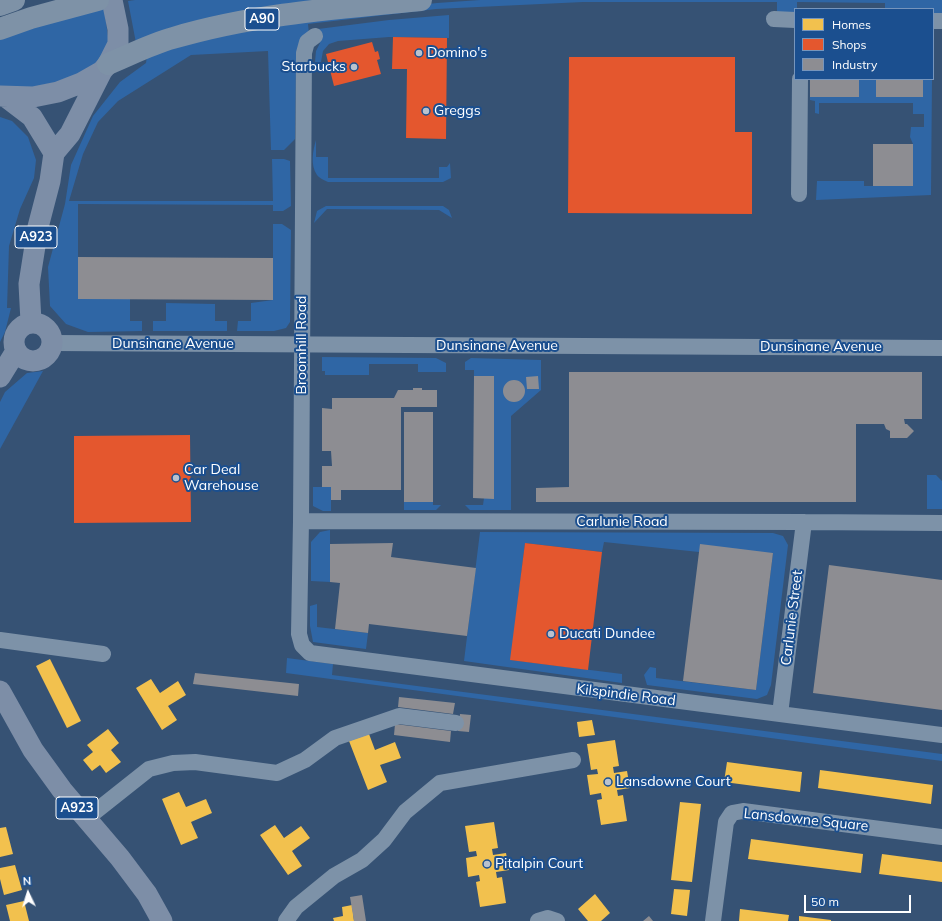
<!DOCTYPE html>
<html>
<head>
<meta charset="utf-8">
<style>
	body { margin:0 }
	#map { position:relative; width:942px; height:921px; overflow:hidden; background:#365274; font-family:Mulish,sans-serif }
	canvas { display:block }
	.legend { position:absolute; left:794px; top:8px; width:140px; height:72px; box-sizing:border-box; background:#1b4f8f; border:1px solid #7695bc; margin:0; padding:5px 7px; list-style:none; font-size:12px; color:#fff }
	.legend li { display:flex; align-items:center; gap:8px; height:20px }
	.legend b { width:20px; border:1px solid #7695bc }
	.north { position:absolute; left:8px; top:873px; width:40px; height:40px; -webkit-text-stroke:3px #1b4f8f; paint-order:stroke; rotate:356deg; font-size:11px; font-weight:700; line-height:16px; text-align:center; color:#fff }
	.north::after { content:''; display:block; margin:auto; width:14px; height:18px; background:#fff; clip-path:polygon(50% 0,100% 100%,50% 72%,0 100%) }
	.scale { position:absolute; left:804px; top:895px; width:107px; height:18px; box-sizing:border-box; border:2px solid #fff; border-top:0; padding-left:5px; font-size:12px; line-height:14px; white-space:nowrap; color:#fff; -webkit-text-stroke:3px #1b4f8f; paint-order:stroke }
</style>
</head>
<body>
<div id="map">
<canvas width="942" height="921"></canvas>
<ul class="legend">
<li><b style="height:11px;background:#f2c14e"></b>Homes</li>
<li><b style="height:11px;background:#e4572e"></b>Shops</li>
<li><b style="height:11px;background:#8d8d92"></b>Industry</li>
</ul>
<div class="north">N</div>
<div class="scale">50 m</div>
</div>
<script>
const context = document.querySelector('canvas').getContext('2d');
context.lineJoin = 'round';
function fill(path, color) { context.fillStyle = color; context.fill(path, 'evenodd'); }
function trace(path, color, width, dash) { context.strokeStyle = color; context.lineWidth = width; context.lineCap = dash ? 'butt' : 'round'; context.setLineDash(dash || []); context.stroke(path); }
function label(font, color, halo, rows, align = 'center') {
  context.font = font + ' Mulish,sans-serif'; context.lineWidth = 4; context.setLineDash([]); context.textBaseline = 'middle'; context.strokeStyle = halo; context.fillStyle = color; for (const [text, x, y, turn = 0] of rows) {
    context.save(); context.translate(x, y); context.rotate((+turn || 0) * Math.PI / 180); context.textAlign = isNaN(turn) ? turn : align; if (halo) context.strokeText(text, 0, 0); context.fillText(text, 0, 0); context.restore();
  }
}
fill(new Path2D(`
	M 135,0 L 345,0 L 136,43 L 128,1 Z
	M 480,0 L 942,0 L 942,13 L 933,13 L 933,9 L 885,9 L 885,3 L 797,2 L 797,9 L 795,9 L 795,12 L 777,12 L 777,2 L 583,2 L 436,9 L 308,24 L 309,34 L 300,41 L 296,65 L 295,139 L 284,150 L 271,150 L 268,51 L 191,55 L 118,101 L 98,122 L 83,154 L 69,201 L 273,201 L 272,159 L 284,159 L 290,161 L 291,206 L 283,211 L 273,211 L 273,205 L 78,204 L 78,299 L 130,299 L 130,321 L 142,321 L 142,331 L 88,332 L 66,324 L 50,306 L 48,267 L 65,204 L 71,165 L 93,116 L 120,82 L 146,63 L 147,56 L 185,41 L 301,19 L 437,3 Z
	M 104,7 L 109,44 L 96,64 L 75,78 L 30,88 L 0,86 L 0,37 Z
	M 449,15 L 449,38 L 389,37 L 338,41 L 329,44 L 323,51 L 321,62 L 315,62 L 316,51 L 320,43 L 318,29 L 389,20 Z
	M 859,79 L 932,79 L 931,195 L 816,200 L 817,181 L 864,181 L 864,186 L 913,186 L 913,144 L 910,137 L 911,127 L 924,127 L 924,114 L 913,114 L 913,103 L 819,103 L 819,114 L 815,113 L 815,101 L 810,100 L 810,97 L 859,97 Z
	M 0,117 L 12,121 L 28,137 L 36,160 L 34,178 L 20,209 L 9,246 L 7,308 L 11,308 L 5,332 L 0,342 Z
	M 316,140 L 316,157 L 328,157 L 328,178 L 439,178 L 439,167 L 447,167 L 450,163 L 451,178 L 443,182 L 328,182 C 324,180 319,178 317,175 C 310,165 313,150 316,140 Z
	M 326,206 L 443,206 L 449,210 L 452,218 L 439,210 L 327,209 L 314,223 L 317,211 Z
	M 273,224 L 282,224 L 291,230 L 290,322 L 286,328 L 274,331 L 237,331 L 238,321 L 251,321 L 251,303 L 273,300 Z
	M 166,303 L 215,304 L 215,321 L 227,321 L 227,331 L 153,331 L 153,321 L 166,321 Z
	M 322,357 L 436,358 L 446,363 L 446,372 L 418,372 L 418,364 L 369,364 L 369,375 L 325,375 L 325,371 L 322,371 Z
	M 471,358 L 541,360 L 541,390 L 511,416 L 511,510 L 470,510 L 465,505 L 483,505 L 484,498 L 494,498 L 494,376 L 474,376 L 474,370 L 465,370 L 465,362 Z
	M 43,371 L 0,449 L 0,402 L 5,392 L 27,373 Z
	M 927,475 L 936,475 L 942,481 L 942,509 L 927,509 Z
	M 313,487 L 331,487 L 331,511 L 323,511 L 313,506 Z
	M 404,502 L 433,502 L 433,505 L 441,505 L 436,510 L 404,510 Z
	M 330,530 L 330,582 L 311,581 L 311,542 L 320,532 Z
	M 480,532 L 773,533 L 783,536 L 788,545 L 771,685 L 767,695 L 757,699 L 647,685 L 644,675 L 650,667 L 656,668 L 656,678 L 756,690 L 773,553 L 699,552 L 604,542 L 602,552 L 525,543 L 511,660 L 622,674 L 622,683 L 464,661 Z
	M 317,604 L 317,627 L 368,633 L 366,649 L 313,642 L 310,626 L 310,606 Z
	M 287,658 L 333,664 L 332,675 L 942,754 L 942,761 L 286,673 Z`), '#2f66a5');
fill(new Path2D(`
	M 50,659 L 81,721 L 67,728 L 36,666 Z
	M 151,679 L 160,693 L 178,681 L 186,695 L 168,706 L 177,720 L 162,730 L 136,688 Z
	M 592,720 L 595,735 L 579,737 L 577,722 Z
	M 108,729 L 119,743 L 111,750 L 121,762 L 106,773 L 100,765 L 92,771 L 83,760 L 93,752 L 87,745 Z
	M 369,734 L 375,750 L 395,742 L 401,758 L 380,765 L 387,782 L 368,790 L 349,741 Z
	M 615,740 L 619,766 L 613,767 L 614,773 L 627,771 L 630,788 L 617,790 L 618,796 L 623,795 L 627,821 L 601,825 L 597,800 L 602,799 L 601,793 L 590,795 L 587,775 L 598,774 L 597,769 L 591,770 L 587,744 Z
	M 727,762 L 802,772 L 800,792 L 724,782 Z
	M 820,770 L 933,785 L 931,804 L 818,788 Z
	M 179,792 L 186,807 L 206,799 L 212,813 L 191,822 L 198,838 L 181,845 L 162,799 Z
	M 680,802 L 701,804 L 692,882 L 671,880 Z
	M 494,822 L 498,848 L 492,849 L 493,855 L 506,853 L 509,870 L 496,872 L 497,878 L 502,877 L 506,903 L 480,907 L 476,882 L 480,881 L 479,875 L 468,877 L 466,858 L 477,856 L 476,851 L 469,852 L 465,826 Z
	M 275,825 L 284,838 L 301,826 L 310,838 L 292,851 L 302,866 L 288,875 L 260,835 Z
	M 6,827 L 13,854 L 0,857 L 0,828 Z
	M 751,839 L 863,854 L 861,873 L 748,859 Z
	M 882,854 L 942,862 L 942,882 L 879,874 Z
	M 15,865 L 22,890 L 4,895 L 0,879 L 0,868 Z
	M 674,889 L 690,890 L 687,916 L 671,914 Z
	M 595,894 L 610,913 L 601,921 L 588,921 L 578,909 Z
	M 24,901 L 29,921 L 10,921 L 6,905 Z
	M 352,905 L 354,921 L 334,921 L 333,918 L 343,916 L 342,907 Z
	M 740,909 L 789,915 L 788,921 L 739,921 Z
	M 799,916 L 831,920 L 831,921 L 799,921 Z`), '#f2c14e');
fill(new Path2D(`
	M 393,37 L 447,38 L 446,139 L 406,138 L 407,69 L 392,69 Z
	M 372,42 L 375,52 L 378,51 L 380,59 L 377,60 L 381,74 L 334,86 L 326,54 Z
	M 569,57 L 735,57 L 735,132 L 752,132 L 752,214 L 568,213 Z
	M 190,435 L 191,522 L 74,523 L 74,436 Z
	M 525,543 L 602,552 L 588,670 L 510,660 Z`), '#e4572e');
fill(new Path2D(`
	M 810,79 L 859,79 L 859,97 L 810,97 Z
	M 876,79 L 923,79 L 923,97 L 876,97 Z
	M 873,144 L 913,144 L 913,186 L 873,186 Z
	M 78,257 L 273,258 L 273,300 L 78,299 Z
	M 569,372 L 922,372 L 922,419 L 904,419 L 905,424 L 907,424 L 914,431 L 907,438 L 890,438 L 890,431 L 886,429 L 884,424 L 856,424 L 856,502 L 536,502 L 536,488 L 569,487 Z
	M 474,376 L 494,376 L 494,499 L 473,498 Z
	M 538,376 L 539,389 L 527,389 L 526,377 Z
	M503 391a11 11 0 1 1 22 0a11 11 0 1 1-22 0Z
	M 413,388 L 422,388 L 422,390 L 437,390 L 437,407 L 401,407 L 401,490 L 341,490 L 341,500 L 331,500 L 331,487 L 322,487 L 322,466 L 332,466 L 331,451 L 322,451 L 322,408 L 332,409 L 332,398 L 394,398 L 398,390 L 413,390 Z
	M 404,412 L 433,412 L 433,502 L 404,502 Z
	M 393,543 L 391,557 L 476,568 L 467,636 L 369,624 L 368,633 L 335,629 L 340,583 L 330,582 L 330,544 Z
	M 700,544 L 773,553 L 756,690 L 683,681 Z
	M 829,565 L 942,580 L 942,710 L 813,693 Z
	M 195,673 L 299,684 L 298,696 L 193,684 Z
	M 399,697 L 455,703 L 453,714 L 398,707 Z
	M 460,714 L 471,715 L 469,732 L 458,731 Z
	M 395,724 L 451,731 L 450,742 L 394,735 Z
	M 362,895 L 366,921 L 354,921 L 350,897 Z
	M 649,916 L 653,921 L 643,921 Z`), '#8d8d92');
trace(new Path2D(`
	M 774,19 L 795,20
	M 933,21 L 942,21
	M 315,36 L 307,42 L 304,53 L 301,521 L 299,634 L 302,645 L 310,653 L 942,735
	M 799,194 L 800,79
	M 52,343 L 942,348
	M 301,521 L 804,522 L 942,523
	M 0,640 L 103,654
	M 780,714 L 804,522
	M 86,819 L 149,769 L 173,763 L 195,762 L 277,773 L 305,760 L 335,738 L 399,716 L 456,723
	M 286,921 L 296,907 L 334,876 L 362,860 L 384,840 L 405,812 L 440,783 L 573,760
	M 538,921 L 548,918 L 557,921
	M 713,921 L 726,822 L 732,813 L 743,811 L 942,837`), '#7d92a8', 16);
trace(new Path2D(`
	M 0,96 L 33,97 L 58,92 L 81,83 L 102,71 L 108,64 L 118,44 L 118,29 L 112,0
	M 6,97 L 32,117 L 54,153
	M 31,322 L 29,284 L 38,227 L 50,181 L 54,153 L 70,134 L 102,71
	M14 342a19 19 0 1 1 38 0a19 19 0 1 1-38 0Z
	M 0,377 L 16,351
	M 0,691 L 33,750 L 62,790 L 120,858 L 147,894 L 162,921`), '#7d8ea7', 21);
trace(new Path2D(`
	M 0,5 L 14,0
	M 0,29 L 31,18 L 98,0
	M 108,64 C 130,55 151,44 173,38 C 254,14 338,8 421,0`), '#7e92a7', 22);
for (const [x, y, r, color] of [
	[419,53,4,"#b9c2ce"],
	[354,67,4,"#b9c2ce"],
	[426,111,4,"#b9c2ce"],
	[176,478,4,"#b9c2ce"],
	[551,634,4,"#b9c2ce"],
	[608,782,4,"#b9c2ce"],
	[487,864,4,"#b9c2ce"]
]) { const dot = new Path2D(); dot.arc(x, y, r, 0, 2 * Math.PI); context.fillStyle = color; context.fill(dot); trace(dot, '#1b4f8f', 1.5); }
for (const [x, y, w] of [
	[262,19,34],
	[36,237,42],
	[77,808,42]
]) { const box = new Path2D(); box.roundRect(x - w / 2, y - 11, w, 22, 3); context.fillStyle = '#1b4f8f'; context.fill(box); trace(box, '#fff', 1); }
label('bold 13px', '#fff', null, [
	["A90",262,19],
	["A923",36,237],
	["A923",77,808]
]);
label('14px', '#fff', '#1b4f8f', [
	["Domino's",427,53],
	["Starbucks",346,67,"right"],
	["Greggs",434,111],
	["Car Deal",184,470],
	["Warehouse",184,486],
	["Ducati Dundee",559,634],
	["Lansdowne Court",616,782],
	["Pitalpin Court",495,864]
], 'left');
label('14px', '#fff', '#1b4f8f', [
	["Dunsinane Avenue",173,344],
	["Broomhill Road",302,345,-90],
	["Dunsinane Avenue",497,346],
	["Dunsinane Avenue",821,347],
	["Carlunie Road",622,522],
	["Carlunie Street",792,618,-83],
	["Kilspindie Road",626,695,7],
	["Lansdowne Square",806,820,6]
]);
</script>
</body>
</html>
